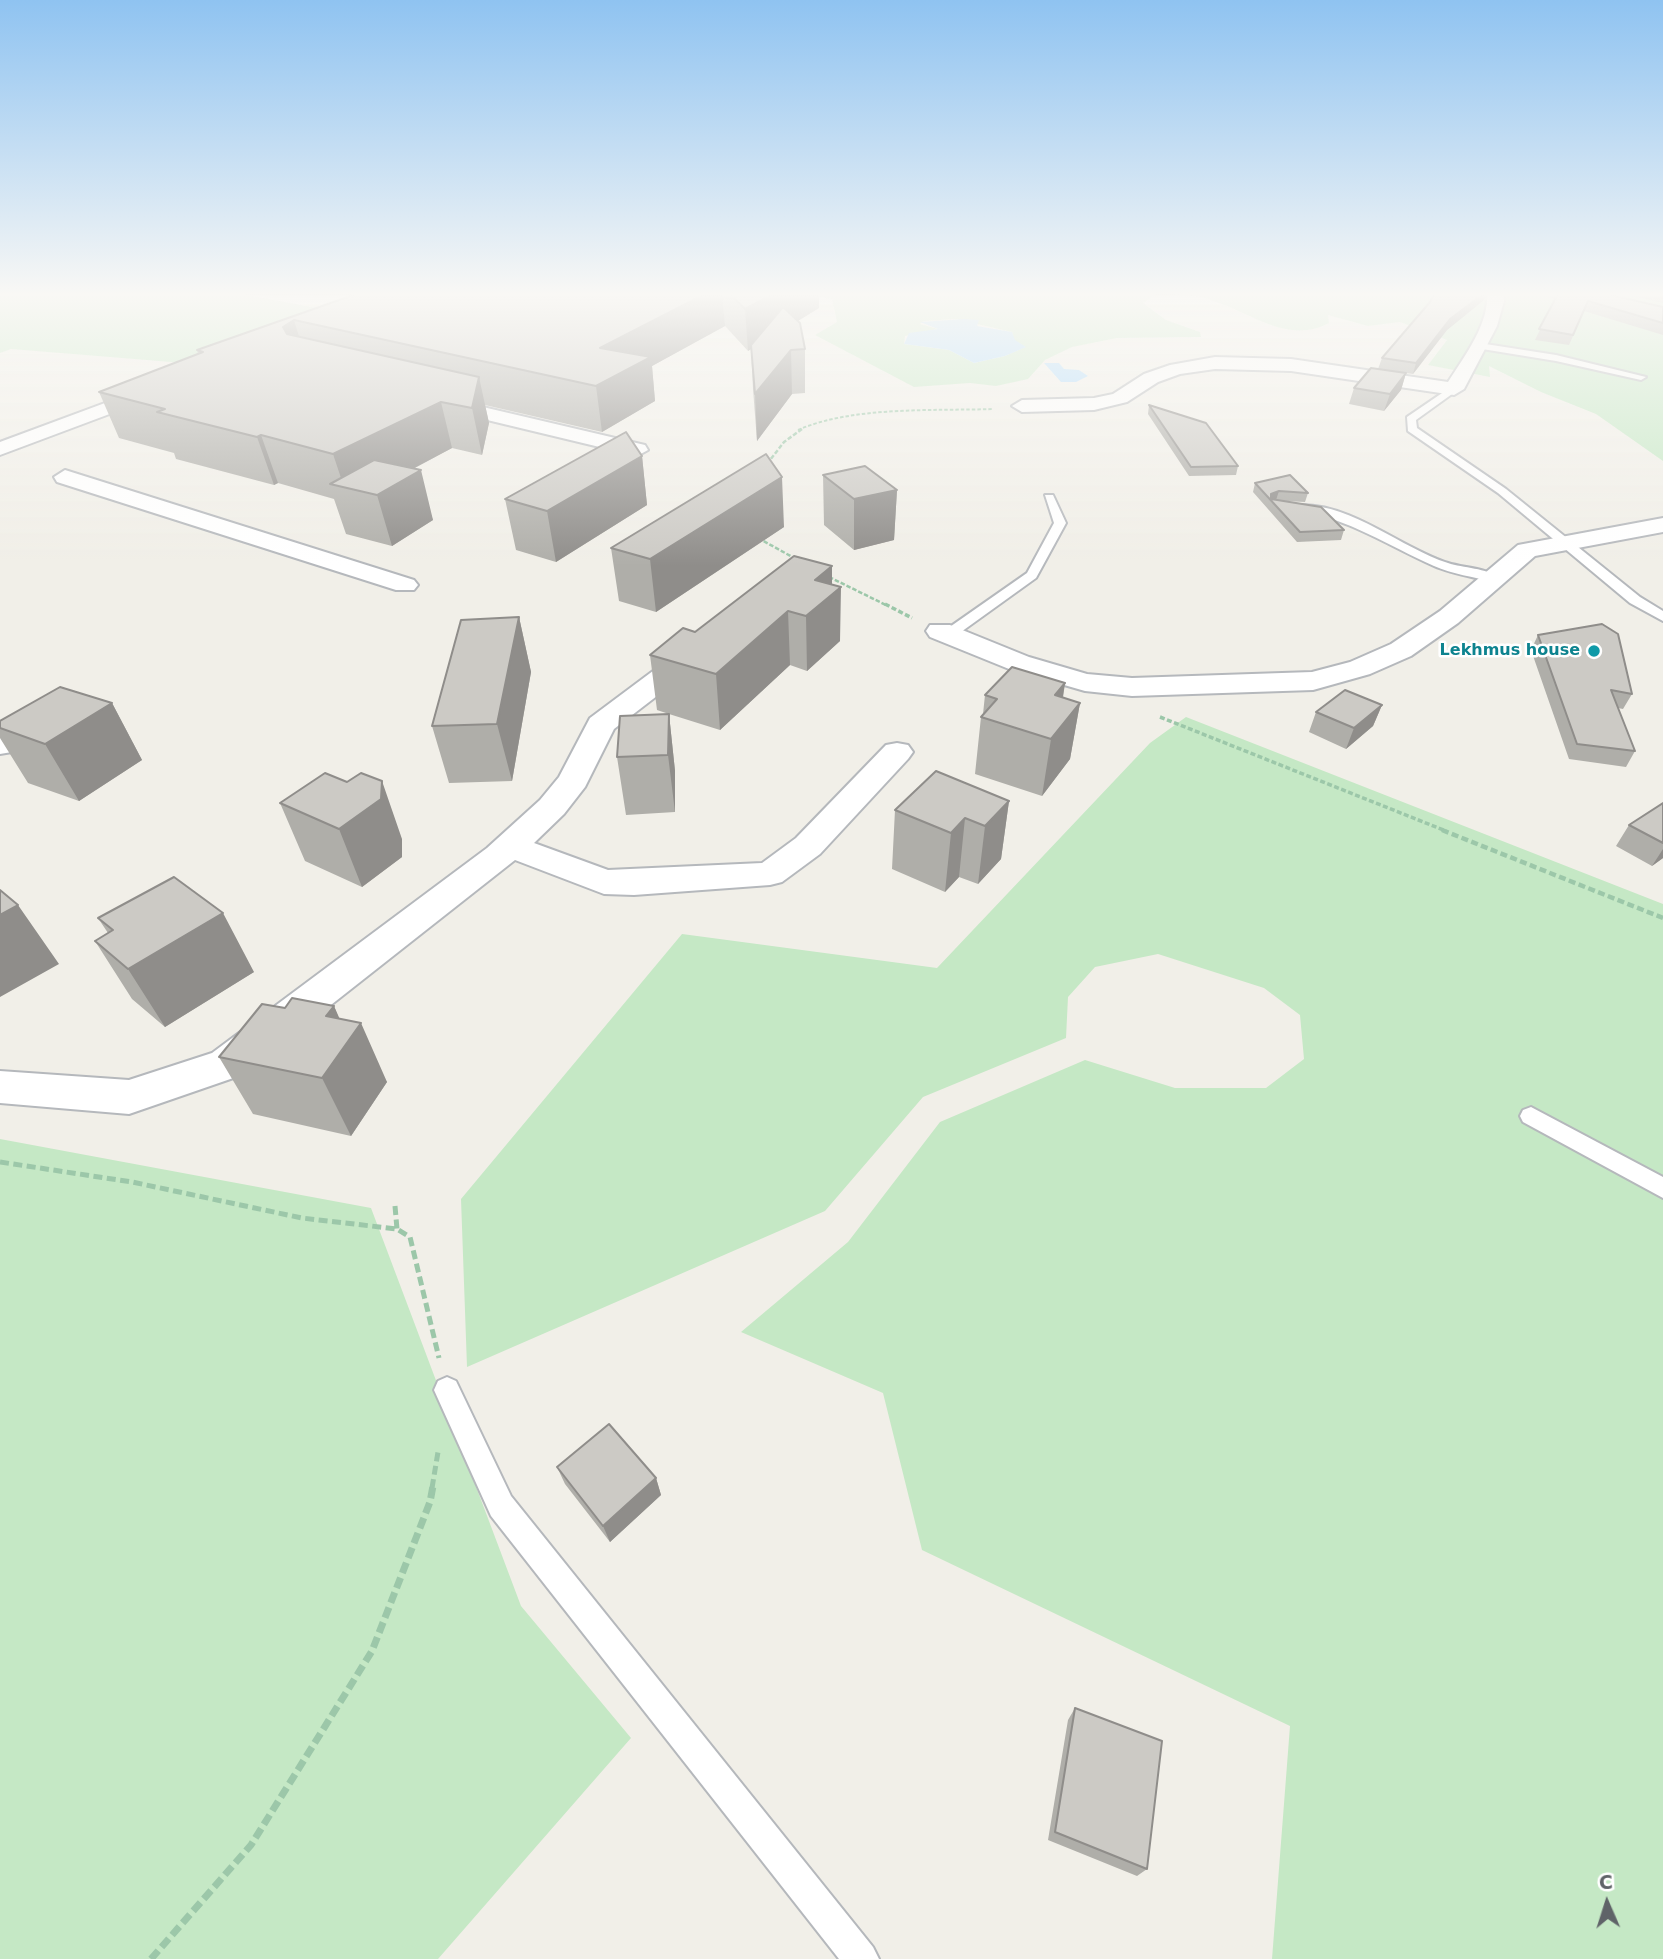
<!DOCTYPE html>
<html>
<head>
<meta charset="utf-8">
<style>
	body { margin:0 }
	#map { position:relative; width:1663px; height:1959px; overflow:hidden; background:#f1efe8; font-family:"DejaVu Sans",sans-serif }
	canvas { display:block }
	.north { position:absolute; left:1572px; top:1868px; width:70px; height:70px; -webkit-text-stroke:5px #fff; paint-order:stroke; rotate:357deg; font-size:19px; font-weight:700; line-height:28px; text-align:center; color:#5f6368 }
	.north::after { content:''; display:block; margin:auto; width:24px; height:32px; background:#5f6368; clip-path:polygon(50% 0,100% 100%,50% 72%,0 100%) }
</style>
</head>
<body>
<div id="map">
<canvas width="1663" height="1959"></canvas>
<div class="north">С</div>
</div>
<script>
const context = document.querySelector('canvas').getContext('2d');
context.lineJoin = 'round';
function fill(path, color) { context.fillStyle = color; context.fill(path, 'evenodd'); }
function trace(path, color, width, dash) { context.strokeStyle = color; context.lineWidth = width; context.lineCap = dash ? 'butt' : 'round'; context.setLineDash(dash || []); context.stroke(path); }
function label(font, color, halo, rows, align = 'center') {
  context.font = font + ' "DejaVu Sans",sans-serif'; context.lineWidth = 5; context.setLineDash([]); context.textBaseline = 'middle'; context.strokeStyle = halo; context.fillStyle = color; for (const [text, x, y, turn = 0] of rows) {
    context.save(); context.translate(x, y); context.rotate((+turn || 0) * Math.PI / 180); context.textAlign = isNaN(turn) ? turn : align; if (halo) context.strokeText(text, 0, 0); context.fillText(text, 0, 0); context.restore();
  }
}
fill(new Path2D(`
	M 0,292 L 231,292 L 322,309 L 208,365 L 11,349 L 0,353 Z
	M 788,292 L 1663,292 L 1663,461 L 1596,414 L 1541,392 L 1489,366 L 1490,377 L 1428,365 L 1447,340 L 1400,322 L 1368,326 L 1328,315 L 1329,323 C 1284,347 1244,306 1200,297 C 1186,294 1171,294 1157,293 L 1143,303 L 1166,320 L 1200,332 L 1201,337 L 1117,338 L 1072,347 L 1045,360 L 1028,379 L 996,386 L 970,383 L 914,387 L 815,335 L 837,322 L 832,299 ZM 955,319 L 1012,332 L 1014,340 L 1025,347 L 1005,356 L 974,363 L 949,350 L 904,344 L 905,336 L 938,329 L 920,324 L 924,321 Z
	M 1186,717 L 1663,904 L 1663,1959 L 1272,1959 L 1290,1726 L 922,1550 L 883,1393 L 741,1332 L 848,1242 L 940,1122 L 1085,1060 L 1175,1088 L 1266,1088 L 1304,1059 L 1300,1015 L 1264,988 L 1158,954 L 1095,967 L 1068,997 L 1066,1038 L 923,1097 L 825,1211 L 467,1367 L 461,1199 L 682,934 L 937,968 L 1150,743 Z
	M 0,1139 L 371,1208 L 521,1606 L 631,1738 L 438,1959 L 0,1959 Z`), '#c5e8c5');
fill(new Path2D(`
	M 964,319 L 979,320 L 977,326 L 1012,332 L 1015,340 L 1026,347 L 1005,356 L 974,363 L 949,350 L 904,344 L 909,333 L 938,329 L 920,322 Z
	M 1044,363 L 1059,363 L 1064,369 L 1079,370 L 1088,376 L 1076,382 L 1061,382 Z`), '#aadaff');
const service = new Path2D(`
	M 1479,343 L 1556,355 L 1646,377 L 1641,380 L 1556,361 L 1476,348 Z
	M 1451,387 L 1459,389 L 1416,420 L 1417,428 L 1506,489 L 1640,597 L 1663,611 L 1663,621 L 1630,603 L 1498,493 L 1408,431 L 1407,417 Z
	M 1045,495 L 1053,495 L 1066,523 L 1036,578 L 954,637 L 944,637 L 944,631 L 1027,573 L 1054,523 Z
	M 1302,505 C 1354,505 1401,548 1448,563 C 1463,568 1487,568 1499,578 L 1493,582 C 1474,577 1452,574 1434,566 C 1387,545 1351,520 1298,510 L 1298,506 Z
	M 1531,1107 L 1663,1177 L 1663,1198 L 1523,1122 L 1520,1116 L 1523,1110 Z
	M 447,1377 L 456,1381 L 511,1496 L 873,1947 L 879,1959 L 839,1959 L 491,1516 L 434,1390 L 438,1381 Z`);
const minor = new Path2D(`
	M 1487,292 L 1503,292 L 1504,301 L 1497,326 L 1464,389 L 1454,395 L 1291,371 L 1215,369 L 1180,374 L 1158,382 L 1127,402 L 1094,410 L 1022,412 L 1012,406 L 1022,400 L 1094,398 L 1113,394 L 1144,374 L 1170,365 L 1215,357 L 1291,359 L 1448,382 C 1464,357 1490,323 1487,292 Z
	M 156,384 L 163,386 L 166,390 L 163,394 L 0,455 L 0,442 Z
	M 436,396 L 645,445 L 648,450 L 637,456 L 429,406 L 426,402 L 429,398 Z
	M 65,470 L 414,580 L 418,585 L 414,590 L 396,590 L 57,482 L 54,477 Z
	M 1663,518 L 1663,532 L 1535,556 L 1458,623 L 1411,656 L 1370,674 L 1313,690 L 1132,696 L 1085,691 L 1009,669 L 930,637 L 926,631 L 930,625 L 950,625 L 1029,657 L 1087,674 L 1132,678 L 1312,672 L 1350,662 L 1391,644 L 1440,611 L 1518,545 Z
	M 695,645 L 705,647 L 709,653 L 705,659 L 614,729 L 585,787 L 564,814 L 534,843 L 608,870 L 762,863 L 796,838 L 886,745 L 897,743 L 908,745 L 913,752 L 908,759 L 820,854 L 782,882 L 770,885 L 634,895 L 604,894 L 515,860 L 242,1075 L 129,1114 L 0,1103 L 0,1071 L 129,1080 L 212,1053 L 487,848 L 540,800 L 559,777 L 590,718 L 685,647 Z
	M 0,735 L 11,737 L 16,745 L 12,752 L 0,754 Z`);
trace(service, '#b5b8bc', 4);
trace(minor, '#b5b8bc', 4);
trace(new Path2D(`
	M 798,430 C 853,406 933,411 993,409`), '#9cc7a9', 2, [3.5, 2]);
trace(new Path2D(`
	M 767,464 L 784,442 L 802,429
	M 758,538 L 796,559
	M 829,577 L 888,606`), '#9cc7a9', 2.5, [4.5, 2]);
trace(new Path2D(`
	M 885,604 L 912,618
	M 1160,717 L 1446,831`), '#9cc7a9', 3.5, [5, 2.5]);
trace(new Path2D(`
	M 1442,830 L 1663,918`), '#9cc7a9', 4.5, [7, 3.5]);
trace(new Path2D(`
	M 0,1162 L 132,1182 L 302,1218 L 397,1229 L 410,1237 L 439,1358
	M 395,1206 L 397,1229
	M 432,1488 L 438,1452`), '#9cc7a9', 5, [9, 4.5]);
trace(new Path2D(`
	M 151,1959 L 251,1845 L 372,1651 L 430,1502 L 433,1486`), '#9cc7a9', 7, [11, 5]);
fill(service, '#fff');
fill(minor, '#fff');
fill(new Path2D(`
	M 362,292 L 819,292 L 819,308 L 798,321 L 805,349 L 805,393 L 792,394 L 757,441 L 753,389 L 751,349 L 748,351 L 725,326 L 652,366 L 655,401 L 602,432 L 485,405 L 489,423 L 482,455 L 452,448 L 413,469 L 433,520 L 392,546 L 346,534 L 334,499 L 278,483 L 274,485 L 176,459 L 174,453 L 119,438 L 99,392 L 198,354 L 197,350 Z
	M 1530,292 L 1598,292 L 1663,307 L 1663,335 L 1584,311 L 1569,345 L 1535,340 L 1555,299 Z
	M 1614,292 L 1663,292 L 1663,303 Z
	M 1484,300 L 1447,330 L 1413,374 L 1378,369 L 1382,358 L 1430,302 Z
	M 1406,373 L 1401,390 L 1384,411 L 1349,404 L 1354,388 Z
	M 1149,405 L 1238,466 L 1236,475 L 1189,476 L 1148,414 Z
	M 642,456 L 647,505 L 556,562 L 516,550 L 505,499 Z
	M 823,475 L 897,490 L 894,540 L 854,550 L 824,525 Z
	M 1255,483 L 1308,493 L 1305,502 L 1285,501 L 1344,530 L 1341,540 L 1297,542 L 1253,492 Z
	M 784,527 L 656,612 L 619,601 L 611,548 Z
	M 832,566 L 832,585 L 840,641 L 807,671 L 790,665 L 720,730 L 669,714 L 675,771 L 675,812 L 626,815 L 617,757 L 669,714 L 657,710 L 650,655 L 695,632 Z
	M 519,617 L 531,672 L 512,781 L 449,783 L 432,726 Z
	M 1538,635 L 1632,694 L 1623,709 L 1618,708 L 1635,751 L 1626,767 L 1569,759 L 1531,650 Z
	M 1065,683 L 1063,698 L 1080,703 L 1070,759 L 1042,796 L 975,774 L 981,717 L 983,714 L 985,695 Z
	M 112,703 L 142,760 L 79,801 L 28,783 L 0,738 L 0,721 Z
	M 1382,705 L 1373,726 L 1346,749 L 1309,732 L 1316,712 Z
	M 1009,801 L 1001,859 L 978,884 L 959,877 L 945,892 L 892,869 L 895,810 Z
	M 280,803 L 402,839 L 402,857 L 362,887 L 305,861 Z
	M 1663,803 L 1663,858 L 1652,866 L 1616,846 L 1629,825 Z
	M 98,918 L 254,972 L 165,1027 L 132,999 L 95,941 L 108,933 Z
	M 334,1006 L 339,1019 L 387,1082 L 351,1136 L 253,1114 L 219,1057 L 285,1008 Z
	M 557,1467 L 656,1478 L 661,1495 L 610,1542 L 565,1484 Z
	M 1075,1708 L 1147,1869 L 1137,1876 L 1048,1840 L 1068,1720 Z`), '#afaea9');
fill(new Path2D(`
	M 709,292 L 722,292 L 725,326 L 652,366 L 655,401 L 602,432 L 596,386 L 600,348 Z
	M 777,292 L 819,292 L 819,308 L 748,351 L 745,309 Z
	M 1486,292 L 1487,292 L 1484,300 L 1447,330 L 1413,374 L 1416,363 L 1450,319 Z
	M 294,320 L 307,363 L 296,370 L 283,327 Z
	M 791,350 L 792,394 L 757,441 L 755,394 Z
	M 1406,373 L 1401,390 L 1384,411 L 1390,394 Z
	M 479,377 L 489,423 L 482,455 L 472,408 Z
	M 441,402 L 452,448 L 367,493 L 344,487 L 333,454 Z
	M 261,435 L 278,483 L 274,485 L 257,437 Z
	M 642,456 L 647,505 L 556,562 L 547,511 Z
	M 421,470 L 433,520 L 392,546 L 377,495 Z
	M 782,477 L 784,527 L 656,612 L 650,559 Z
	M 897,490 L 894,540 L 854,550 L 854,499 Z
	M 1279,491 L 1276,500 L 1270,499 L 1271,494 Z
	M 832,566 L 832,594 L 841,587 L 840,641 L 807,671 L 806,616 L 815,580 Z
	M 788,611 L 790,665 L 720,730 L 716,674 Z
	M 519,617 L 531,672 L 512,781 L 497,724 Z
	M 1065,683 L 1057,732 L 1080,703 L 1070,759 L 1042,796 L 1051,739 L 1055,695 Z
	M 112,703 L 142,760 L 79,801 L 45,744 Z
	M 1382,705 L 1373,726 L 1346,749 L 1354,728 Z
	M 669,714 L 675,771 L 675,812 L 668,755 Z
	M 382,781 L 402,839 L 402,857 L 362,887 L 339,829 Z
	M 1009,801 L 1001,859 L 978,884 L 985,826 Z
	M 965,818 L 959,877 L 945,892 L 951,833 Z
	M 1663,849 L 1663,858 L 1652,866 Z
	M 18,905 L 59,964 L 0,997 L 0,915 Z
	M 223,913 L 254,972 L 165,1027 L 128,969 Z
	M 334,1006 L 349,1040 L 361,1023 L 387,1082 L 351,1136 L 322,1078 L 326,1016 Z
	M 656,1478 L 661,1495 L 610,1542 L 603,1526 Z`), '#8f8d8a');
const building = new Path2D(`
	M 362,292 L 709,292 L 600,348 L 651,357 L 596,386 L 294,320 L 283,327 L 287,334 L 479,377 L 472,408 L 441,402 L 333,454 L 261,435 L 257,437 L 157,412 L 165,409 L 99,392 L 203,352 L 197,350 Z
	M 728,292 L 777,292 L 745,309 Z
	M 1435,292 L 1486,292 L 1450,319 L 1416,363 L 1382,358 L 1430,302 Z
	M 1559,292 L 1598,292 L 1663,307 L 1663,323 L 1588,301 L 1573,335 L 1539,329 Z
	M 783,307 L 800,323 L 805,349 L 791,350 L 755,394 L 751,345 Z
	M 1371,368 L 1406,373 L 1390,394 L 1354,388 Z
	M 1149,405 L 1206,423 L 1238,466 L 1191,467 Z
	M 626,432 L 642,456 L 547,511 L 505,499 Z
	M 766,454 L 782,477 L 650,559 L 611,548 Z
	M 374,460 L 421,470 L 377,495 L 330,484 Z
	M 865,466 L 897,490 L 854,499 L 823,475 Z
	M 1290,475 L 1308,493 L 1279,491 L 1271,494 L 1271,499 L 1321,507 L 1344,530 L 1300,532 L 1255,483 Z
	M 794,556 L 832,566 L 815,580 L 841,587 L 806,616 L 788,611 L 716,674 L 650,655 L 683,628 L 695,632 Z
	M 519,617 L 497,724 L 432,726 L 461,620 Z
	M 1602,624 L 1618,634 L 1632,694 L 1611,690 L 1635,751 L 1577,744 L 1538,635 Z
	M 1012,667 L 1065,683 L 1055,695 L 1080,703 L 1051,739 L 981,717 L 997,699 L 985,695 Z
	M 60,687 L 112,703 L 45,744 L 0,728 L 0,721 Z
	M 1345,690 L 1382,705 L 1354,728 L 1316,712 Z
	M 669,714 L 668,755 L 617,757 L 620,716 Z
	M 936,771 L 1009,801 L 985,826 L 965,818 L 951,833 L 895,810 Z
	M 325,773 L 347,782 L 361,773 L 382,781 L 381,799 L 339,829 L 280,803 Z
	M 1663,803 L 1663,843 L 1629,825 Z
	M 174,877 L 223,913 L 128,969 L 95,941 L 113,930 L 98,918 Z
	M 0,890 L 18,905 L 0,915 Z
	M 292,998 L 334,1006 L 326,1016 L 361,1023 L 322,1078 L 219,1057 L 262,1004 L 285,1008 Z
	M 609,1424 L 656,1478 L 603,1526 L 557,1467 Z
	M 1075,1708 L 1162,1741 L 1147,1869 L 1055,1832 Z`);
fill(building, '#cccac5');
trace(building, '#8f8d8a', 2);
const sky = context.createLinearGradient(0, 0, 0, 566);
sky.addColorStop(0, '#8fc3f1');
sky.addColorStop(0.52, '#f9f8f5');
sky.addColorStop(1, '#f9f8f500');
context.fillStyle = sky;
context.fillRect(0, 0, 1663, 566);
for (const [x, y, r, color] of [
	[1594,651,7,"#0f9aa8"]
]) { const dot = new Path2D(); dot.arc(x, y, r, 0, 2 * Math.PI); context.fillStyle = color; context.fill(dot); trace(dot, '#fff', 2.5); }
label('bold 16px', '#0d838f', '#fff', [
	["Lekhmus house",1580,651]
], 'right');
</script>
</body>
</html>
